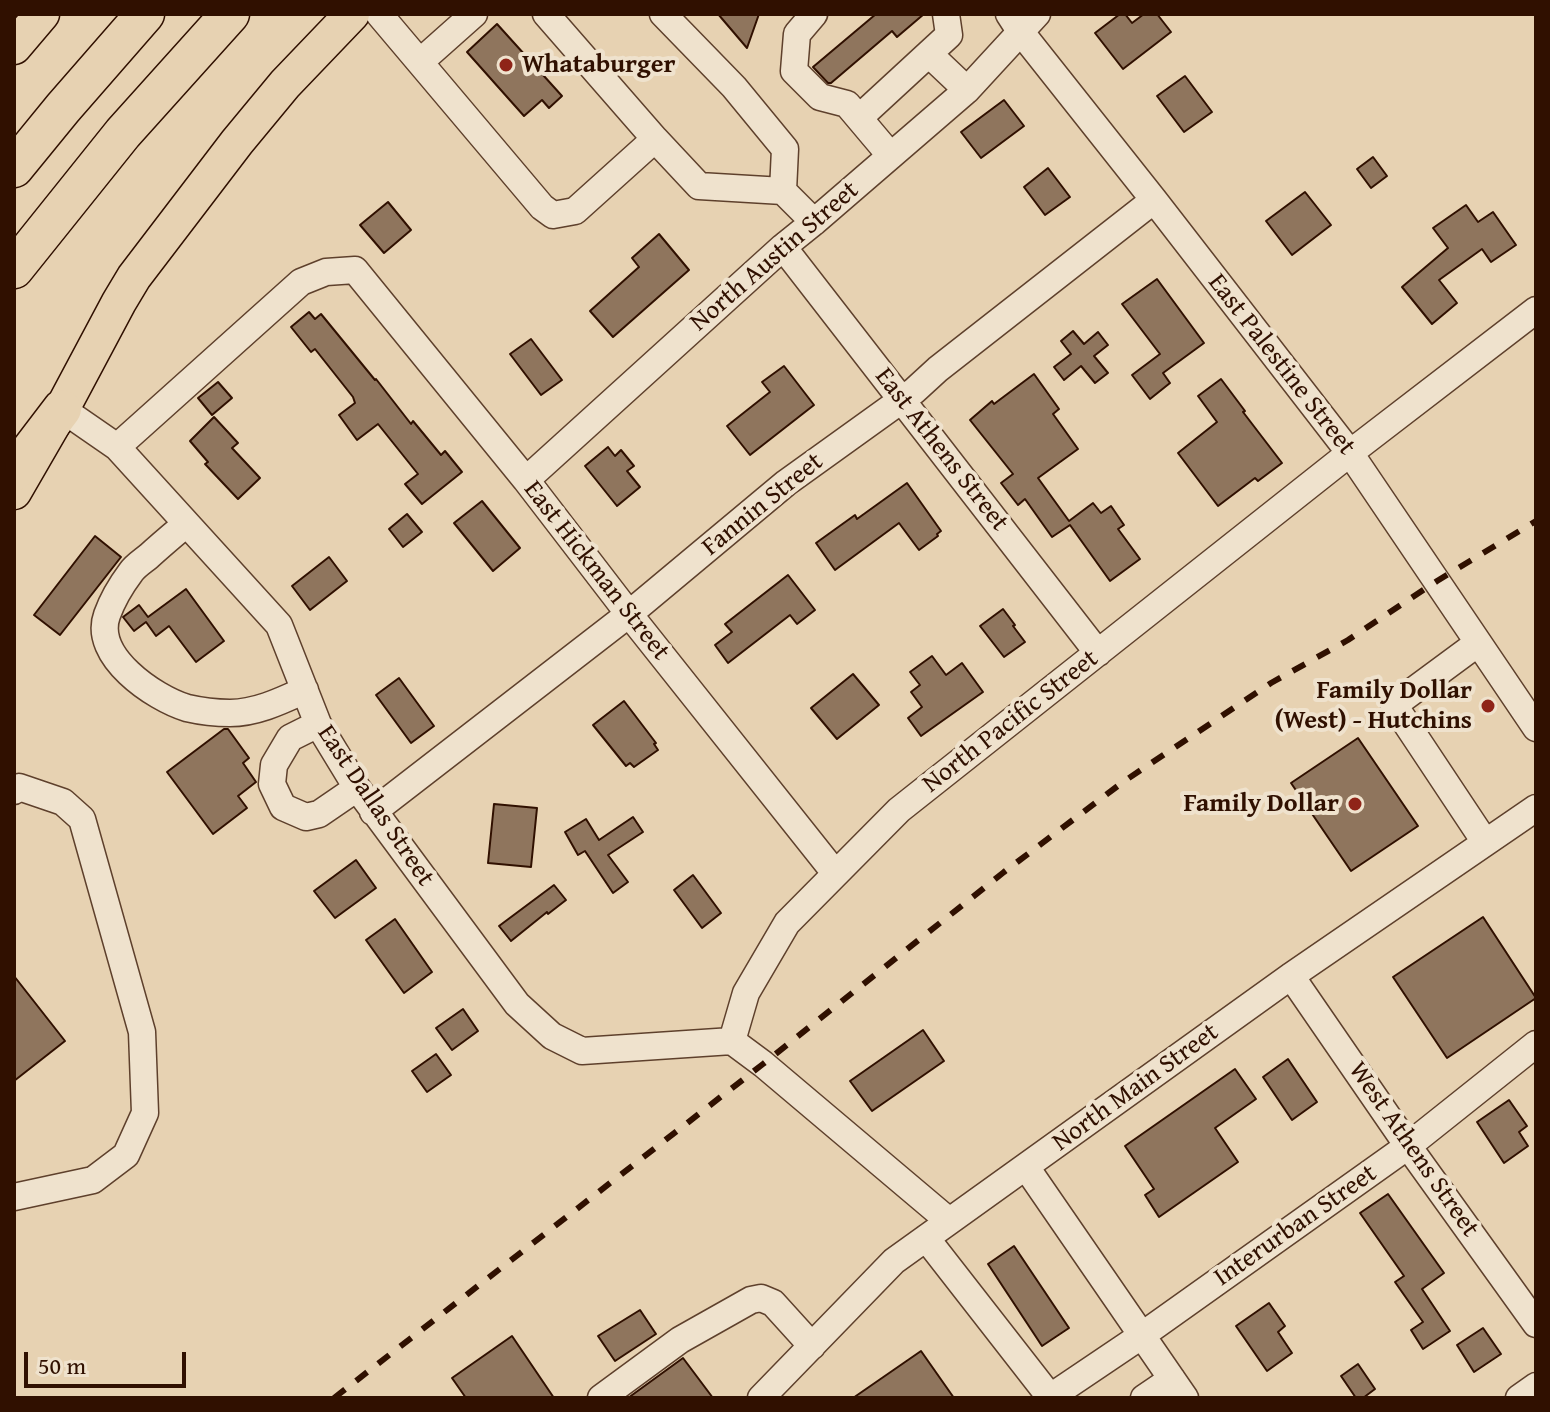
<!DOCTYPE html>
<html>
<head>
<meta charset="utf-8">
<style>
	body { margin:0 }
	#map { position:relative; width:1550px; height:1412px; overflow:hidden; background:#e7d2b2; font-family:"Gentium Book Plus",serif }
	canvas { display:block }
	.frame { position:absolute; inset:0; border:16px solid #301000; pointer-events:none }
	.scale { position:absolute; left:24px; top:1352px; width:162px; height:36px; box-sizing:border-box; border:4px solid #301000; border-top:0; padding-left:10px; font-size:24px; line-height:28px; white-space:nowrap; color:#301000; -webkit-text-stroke:6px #efe2cd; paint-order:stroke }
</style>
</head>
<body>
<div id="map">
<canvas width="1550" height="1412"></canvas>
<div class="frame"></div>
<div class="scale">50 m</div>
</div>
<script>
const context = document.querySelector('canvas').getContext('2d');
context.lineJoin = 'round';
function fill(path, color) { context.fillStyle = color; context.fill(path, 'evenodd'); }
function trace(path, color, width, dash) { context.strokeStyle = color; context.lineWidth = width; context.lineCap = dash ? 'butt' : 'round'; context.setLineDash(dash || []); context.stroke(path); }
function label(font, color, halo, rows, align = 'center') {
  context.font = font + ' "Gentium Book Plus",serif'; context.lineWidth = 8; context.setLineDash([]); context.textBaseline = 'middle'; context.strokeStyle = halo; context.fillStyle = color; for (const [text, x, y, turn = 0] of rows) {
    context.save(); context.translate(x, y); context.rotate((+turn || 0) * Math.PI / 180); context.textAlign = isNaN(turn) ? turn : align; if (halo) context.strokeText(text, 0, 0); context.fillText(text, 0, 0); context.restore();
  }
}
const building = new Path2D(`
	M 718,14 L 759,14 L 747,48 Z
	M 876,14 L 924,14 L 897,37 L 892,31 L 831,83 L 828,83 L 813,67 Z
	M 1120,14 L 1125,14 L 1132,23 L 1144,14 L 1157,14 L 1171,32 L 1123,69 L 1095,33 Z
	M 497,24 L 562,96 L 549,108 L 542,100 L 524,116 L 467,52 Z
	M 1185,76 L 1212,112 L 1184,132 L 1157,96 Z
	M 1004,100 L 1024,126 L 981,158 L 961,132 Z
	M 1373,157 L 1387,176 L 1371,188 L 1357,169 Z
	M 1048,168 L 1070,197 L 1045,215 L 1024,187 Z
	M 1305,192 L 1331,225 L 1292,255 L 1266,221 Z
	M 388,202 L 411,230 L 384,253 L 360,225 Z
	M 1466,205 L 1478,222 L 1493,212 L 1516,245 L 1491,262 L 1482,249 L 1439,280 L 1457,303 L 1432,324 L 1402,287 L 1448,248 L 1433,228 Z
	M 659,234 L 689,270 L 613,337 L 590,311 L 639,267 L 632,258 Z
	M 1157,279 L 1204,343 L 1163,373 L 1170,383 L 1150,399 L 1132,375 L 1160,354 L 1122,304 Z
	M 309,312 L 315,319 L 321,314 L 375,380 L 376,379 L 411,424 L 413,421 L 441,455 L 445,451 L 462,472 L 422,504 L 405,484 L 418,474 L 378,424 L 357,440 L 339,415 L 355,403 L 353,397 L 315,349 L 311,352 L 291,327 Z
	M 1073,331 L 1084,344 L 1098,332 L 1108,345 L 1094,356 L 1108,373 L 1095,383 L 1081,366 L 1064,380 L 1054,367 L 1071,354 L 1061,341 Z
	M 531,339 L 562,380 L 541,395 L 510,354 Z
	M 784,366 L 814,405 L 750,455 L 727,426 L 770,392 L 762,382 Z
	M 1034,374 L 1059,409 L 1053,414 L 1078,449 L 1038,478 L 1069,521 L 1093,503 L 1101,513 L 1111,506 L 1124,525 L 1118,529 L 1140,559 L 1110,581 L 1070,525 L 1052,537 L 1025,499 L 1018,505 L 1001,483 L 1013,474 L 970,420 L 992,401 L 994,404 Z
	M 1221,379 L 1245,411 L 1243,412 L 1282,463 L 1258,481 L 1255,478 L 1218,506 L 1178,453 L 1217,422 L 1198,396 Z
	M 218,382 L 232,398 L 212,415 L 198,398 Z
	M 214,417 L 238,443 L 232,448 L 260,478 L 238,499 L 205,464 L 208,462 L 190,441 Z
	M 608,447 L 615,456 L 621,450 L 634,466 L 627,471 L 640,487 L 617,506 L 585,466 Z
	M 907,483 L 941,531 L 937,534 L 938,536 L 919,550 L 899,523 L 835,570 L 816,543 L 855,515 L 857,519 Z
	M 482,501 L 520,548 L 493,571 L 454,523 Z
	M 407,514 L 422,532 L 403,547 L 389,529 Z
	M 95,536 L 121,557 L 60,635 L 34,615 Z
	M 329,557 L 347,581 L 310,610 L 292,586 Z
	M 788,575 L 815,610 L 797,624 L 790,615 L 728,663 L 715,645 L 732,632 L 725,624 Z
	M 186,589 L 224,641 L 196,662 L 169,626 L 156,636 L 146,622 L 134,631 L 123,617 L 139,605 L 148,617 Z
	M 1003,609 L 1015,625 L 1013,626 L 1025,642 L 1004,657 L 980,626 Z
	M 932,656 L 946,675 L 962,663 L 983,692 L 921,736 L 908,718 L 922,707 L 911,692 L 920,685 L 910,672 Z
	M 853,674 L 879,705 L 837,739 L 811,708 Z
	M 399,678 L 434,726 L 411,743 L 376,695 Z
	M 624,701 L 656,743 L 654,744 L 658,750 L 634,767 L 630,763 L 626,766 L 593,725 Z
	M 224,729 L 228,729 L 249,758 L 243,763 L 256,782 L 238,796 L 247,808 L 213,834 L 167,772 Z
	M 1358,738 L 1418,826 L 1351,871 L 1291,783 Z
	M 494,804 L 537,808 L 531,867 L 488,863 Z
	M 633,817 L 643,832 L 608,855 L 628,882 L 613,893 L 585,851 L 578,855 L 565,832 L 586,819 L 599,840 Z
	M 356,860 L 376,888 L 335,918 L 314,891 Z
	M 693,875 L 721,913 L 702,928 L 674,890 Z
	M 554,885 L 566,900 L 548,914 L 547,912 L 511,941 L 499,926 Z
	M 1483,917 L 1536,998 L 1447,1058 L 1393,977 Z
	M 395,919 L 432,972 L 404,993 L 366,940 Z
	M 14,976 L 65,1041 L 14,1081 Z
	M 463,1009 L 478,1031 L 452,1050 L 436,1028 Z
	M 923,1030 L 944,1061 L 872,1111 L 850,1081 Z
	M 436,1054 L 451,1075 L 427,1092 L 412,1071 Z
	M 1288,1059 L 1317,1102 L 1292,1120 L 1263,1077 Z
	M 1235,1069 L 1256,1099 L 1215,1128 L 1238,1162 L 1159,1217 L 1145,1195 L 1154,1189 L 1125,1146 Z
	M 1509,1100 L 1527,1126 L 1519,1132 L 1528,1146 L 1504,1163 L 1477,1122 Z
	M 1388,1194 L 1444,1273 L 1422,1289 L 1450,1331 L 1423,1349 L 1411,1330 L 1423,1322 L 1395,1282 L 1404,1276 L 1360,1213 Z
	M 1014,1246 L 1069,1328 L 1042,1346 L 988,1264 Z
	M 1269,1303 L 1285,1326 L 1278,1332 L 1292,1353 L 1267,1371 L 1236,1326 Z
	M 640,1310 L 656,1334 L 615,1361 L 598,1336 Z
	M 1483,1328 L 1501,1354 L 1474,1372 L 1457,1345 Z
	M 512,1336 L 554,1398 L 466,1398 L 452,1378 Z
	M 921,1351 L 954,1398 L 853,1398 Z
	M 683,1358 L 713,1398 L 628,1398 Z
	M 1358,1364 L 1375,1389 L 1363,1398 L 1356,1398 L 1341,1376 Z`);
fill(building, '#8f755d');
trace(building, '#301000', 2);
const minor = new Path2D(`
	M 379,14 L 542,207 L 553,215 L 575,211 L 655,139 L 699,186 L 783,191 L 814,222
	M 546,14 L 655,139
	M 663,14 L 734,87 L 785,149 L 783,191
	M 814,14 L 797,34 L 794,71 L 820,97 L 847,104 L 890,155
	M 1009,14 L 1020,31 L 1154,200 L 1350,453 L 1536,728
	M 929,54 L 967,90
	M 420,62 L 474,14
	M 859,118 L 949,35 L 946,14
	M 783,247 L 1098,653
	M 62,409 L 117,447 L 279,625 L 318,724 L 357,788 L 517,1004 L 552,1036 L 582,1051 L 732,1041 L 763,1064 L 949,1221
	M 117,447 L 301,282 L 326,272 L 355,270 L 526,480 L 629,614 L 835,873
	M 526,480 L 783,247 L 814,222 L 967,90 L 1037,14
	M 186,524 C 173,535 161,545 149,556 C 143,561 135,566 131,572 C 122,584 112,601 107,615 C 92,656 154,698 187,708 C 200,711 217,713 230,713 C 256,713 281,701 305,690
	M 1478,643 L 1394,705 L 1485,842
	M 318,724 L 290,738 L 274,765 L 272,784 L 283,807 L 306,817 L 319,814 L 357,788
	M 14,791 L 19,787 L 63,802 L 82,819 L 142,1032 L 145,1113 L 126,1155 L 93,1180 L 14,1197
	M 373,812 L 629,614 L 786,483 L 914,391 L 938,369 L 1154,200
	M 1291,976 L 1408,1146 L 1536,1324
	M 732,1041 L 746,993 L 787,923 L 899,810 L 1350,453 L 1536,310
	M 1026,1167 L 1185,1398
	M 926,1238 L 1050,1397
	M 601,1398 L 680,1340 L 751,1300 L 761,1298 L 773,1303 L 812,1346
	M 761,1398 L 894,1261 L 1291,976 L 1536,808
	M 1049,1398 L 1141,1336 L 1408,1146 L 1536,1044
	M 1144,1398 L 1172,1379
	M 1519,1398 L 1536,1386`);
const major = new Path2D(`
	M 14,47 L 42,14
	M 14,492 L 62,409 L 119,302 L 134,277 L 237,142 L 285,84 L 352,14`);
const highway = new Path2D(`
	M 14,168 L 63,108 L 145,14
	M 14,269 L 123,133 L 230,14
	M 14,472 L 62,409`);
trace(minor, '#5e402c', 29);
trace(major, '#301000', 37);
trace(highway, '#301000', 41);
trace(minor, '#efe2cd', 26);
trace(major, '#e7d2b2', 34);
trace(highway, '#e7d2b2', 38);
trace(new Path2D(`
	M 334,1398 L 763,1064 L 1004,872 L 1123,782 L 1271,683 L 1348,640 L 1437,581 L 1536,521`), '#301000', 6, [14, 14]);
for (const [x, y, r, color] of [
	[506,65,8,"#8f2418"],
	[1488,706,8,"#8f2418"],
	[1355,804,8,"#8f2418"]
]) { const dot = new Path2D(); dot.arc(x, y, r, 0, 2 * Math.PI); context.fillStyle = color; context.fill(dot); trace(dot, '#efe2cd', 3); }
label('bold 26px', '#301000', '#efe2cd', [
	["Whataburger",522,65,"left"],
	["Family Dollar",1472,691],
	["(West) - Hutchins",1472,721],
	["Family Dollar",1339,804]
], 'right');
label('26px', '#301000', '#efe2cd', [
	["North Austin Street",775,257,-41],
	["East Palestine Street",1281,365,52],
	["East Athens Street",941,450,52],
	["Fannin Street",763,505,-39],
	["East Hickman Street",596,571,52],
	["North Pacific Street",1011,722,-38],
	["East Dallas Street",375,806,56],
	["North Main Street",1136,1088,-36],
	["West Athens Street",1413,1150,55],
	["Interurban Street",1296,1226,-35]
]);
</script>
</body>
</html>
